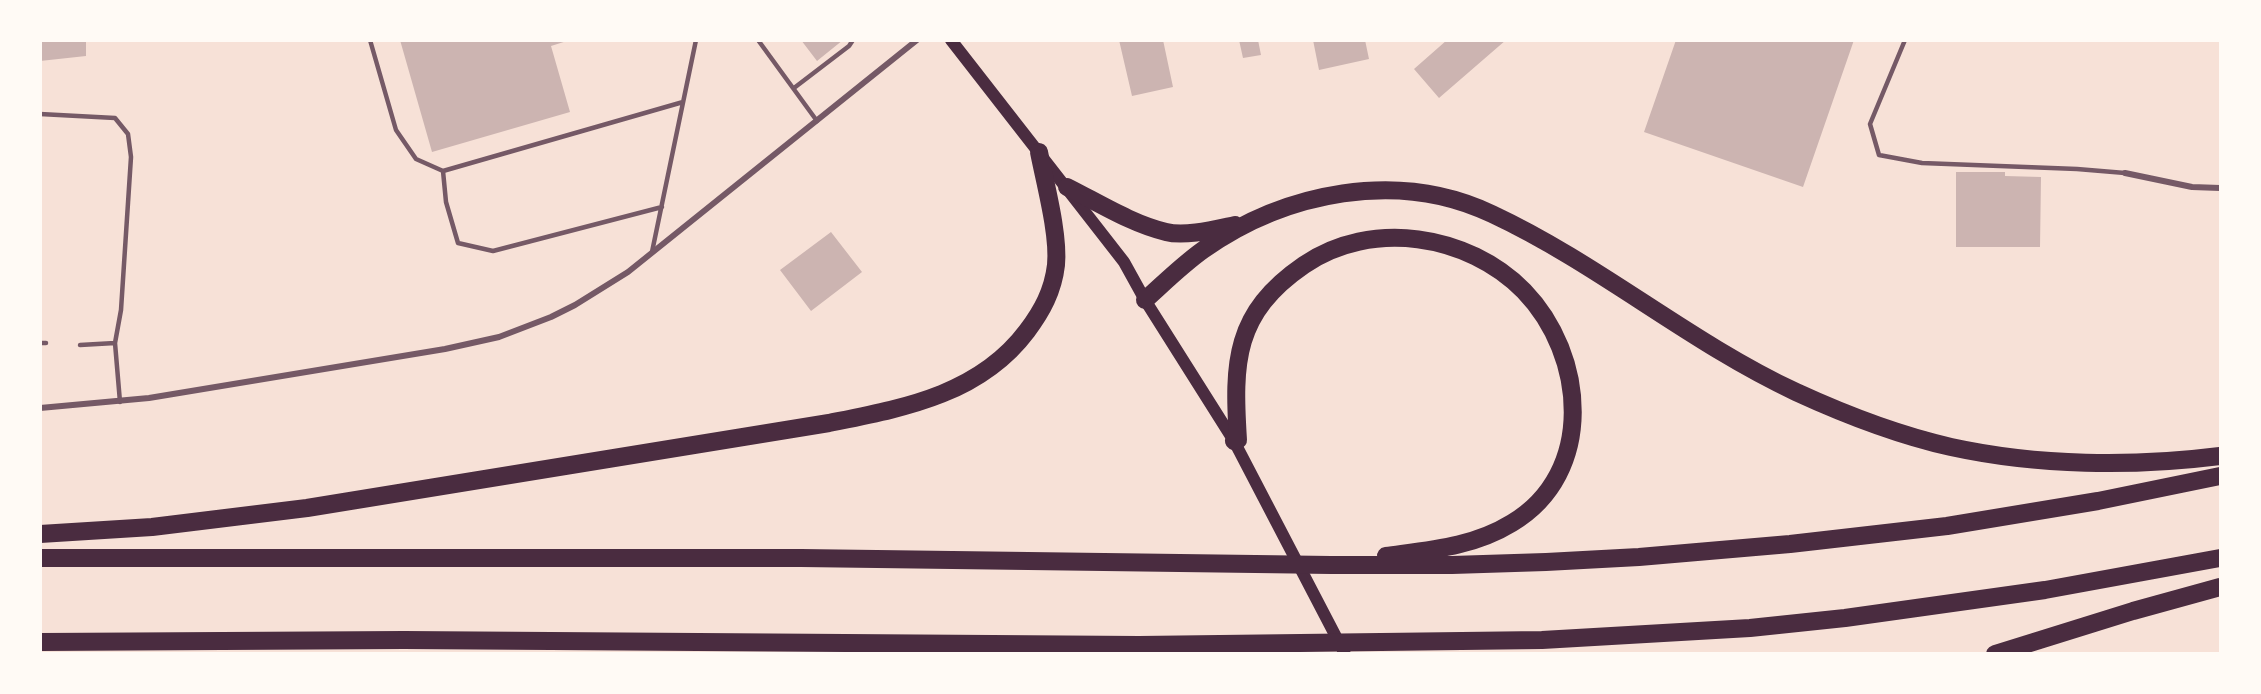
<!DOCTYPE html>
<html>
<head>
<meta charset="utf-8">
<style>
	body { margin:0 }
	#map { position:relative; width:2261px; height:694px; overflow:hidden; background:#f7e1d7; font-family:Rubik,sans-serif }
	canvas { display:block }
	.frame { position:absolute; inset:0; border:42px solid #fffaf5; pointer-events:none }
</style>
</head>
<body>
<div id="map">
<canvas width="2261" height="694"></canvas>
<div class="frame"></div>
</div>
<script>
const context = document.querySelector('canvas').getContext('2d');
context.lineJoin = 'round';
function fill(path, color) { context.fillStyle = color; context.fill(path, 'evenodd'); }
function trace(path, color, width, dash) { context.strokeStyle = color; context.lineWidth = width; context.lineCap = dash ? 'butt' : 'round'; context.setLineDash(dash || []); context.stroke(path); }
fill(new Path2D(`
	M 40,40 L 86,40 L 86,56 L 40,61 Z
	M 400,40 L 570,40 L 551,46 L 570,112 L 432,152 Z
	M 801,40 L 843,40 L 817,61 Z
	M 1119,40 L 1163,40 L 1173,87 L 1132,96 Z
	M 1239,40 L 1258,40 L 1261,55 L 1243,58 Z
	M 1313,40 L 1365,40 L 1369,59 L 1319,70 Z
	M 1447,40 L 1506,40 L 1439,98 L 1414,69 Z
	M 1676,40 L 1854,40 L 1803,187 L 1644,132 Z
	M 1956,172 L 2005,172 L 2005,176 L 2041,177 L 2040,247 L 1956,247 Z
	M 831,232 L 862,272 L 811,311 L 780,270 Z`), '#ccb4b1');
trace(new Path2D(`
	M 370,40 L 396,130 L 416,159 L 443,171 L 683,102
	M 758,40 L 817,121
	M 1905,40 L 1870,124 L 1879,155 L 1922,163 L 2077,169 L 2125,173
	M 794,88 L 849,46 L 853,40
	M 40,114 L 115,118 L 128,134 L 131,157 L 121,310 L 115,343 L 120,402
	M 443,171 L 446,202 L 458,243 L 493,251 L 662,207
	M 652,252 L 696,40
	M 40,343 L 46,343
	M 80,345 L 115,343`), '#755966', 4.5);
trace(new Path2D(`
	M 2125,173 L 2192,187 L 2220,188
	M 40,408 L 149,398 L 445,349 L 499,337 L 551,317 L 575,305 L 628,272 L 917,40`), '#755966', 6);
trace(new Path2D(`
	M 951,40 L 1124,262 L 1145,300 L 1234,441 L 1345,654`), '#4a2c40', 12);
trace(new Path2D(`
	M 1067,187 C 1099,203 1132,224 1166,232 C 1185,237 1216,229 1235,225
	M 1145,300 C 1164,283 1182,265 1203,250 C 1285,192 1398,169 1492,214 C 1599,264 1689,342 1796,392 C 1846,415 1898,435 1951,447 C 2038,466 2133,467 2220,456
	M 1234,441 L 1238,440 C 1233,362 1234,313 1304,265 C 1371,219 1468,234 1524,291 C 1586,355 1596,473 1512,523 C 1473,547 1430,550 1386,556
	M 40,534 L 152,527 L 307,508 L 829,423 C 903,408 979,395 1027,331 C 1042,311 1053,291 1056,265 C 1059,234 1045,183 1039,152
	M 40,558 L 801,558 L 1331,565 L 1452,565 L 1546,562 L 1639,557 L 1790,544 L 1947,526 L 2098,501 L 2220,476
	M 40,642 L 404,640 L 1139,645 L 1542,640 L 1750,628 L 1845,618 L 2045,590 L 2220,558
	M 1995,654 L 2133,611 L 2220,587`), '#4a2c40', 18);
</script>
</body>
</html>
